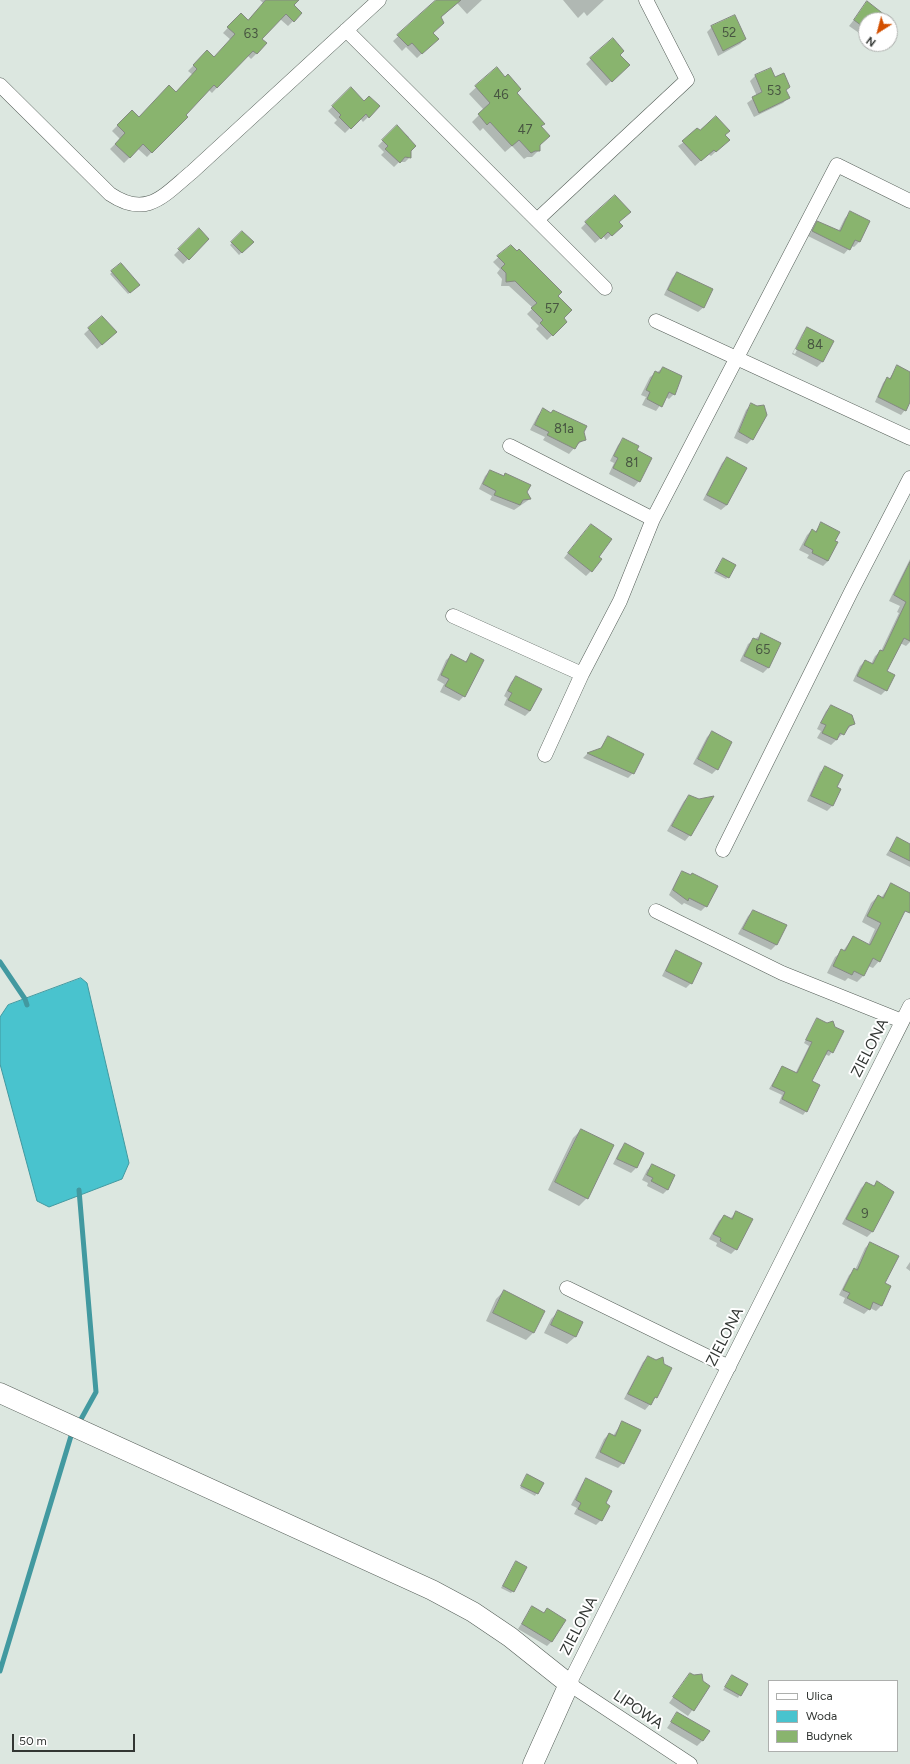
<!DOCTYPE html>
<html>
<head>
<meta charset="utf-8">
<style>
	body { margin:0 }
	#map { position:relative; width:910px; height:1764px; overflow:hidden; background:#dce7e0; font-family:Figtree,sans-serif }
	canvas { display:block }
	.legend { position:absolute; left:768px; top:1680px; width:130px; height:72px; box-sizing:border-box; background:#fff; border:1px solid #adafad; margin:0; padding:5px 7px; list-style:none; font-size:12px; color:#323633 }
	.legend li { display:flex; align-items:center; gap:8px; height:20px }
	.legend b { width:20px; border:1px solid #adafad }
	.north { position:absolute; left:858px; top:12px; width:40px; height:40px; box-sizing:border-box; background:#fff; border:1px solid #adafad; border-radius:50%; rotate:216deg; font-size:11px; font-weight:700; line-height:16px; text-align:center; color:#323633 }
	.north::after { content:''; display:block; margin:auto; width:14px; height:18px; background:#d35000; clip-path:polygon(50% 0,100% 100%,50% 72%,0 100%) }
	.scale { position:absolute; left:12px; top:1734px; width:123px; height:18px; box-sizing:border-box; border:2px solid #323633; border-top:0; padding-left:5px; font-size:12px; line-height:14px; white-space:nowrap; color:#323633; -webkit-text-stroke:3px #fff; paint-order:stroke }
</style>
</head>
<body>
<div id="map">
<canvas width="910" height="1764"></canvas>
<ul class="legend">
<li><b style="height:5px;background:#fff"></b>Ulica</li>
<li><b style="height:11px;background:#49c3ce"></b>Woda</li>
<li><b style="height:11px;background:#89b46e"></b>Budynek</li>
</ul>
<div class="north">N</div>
<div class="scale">50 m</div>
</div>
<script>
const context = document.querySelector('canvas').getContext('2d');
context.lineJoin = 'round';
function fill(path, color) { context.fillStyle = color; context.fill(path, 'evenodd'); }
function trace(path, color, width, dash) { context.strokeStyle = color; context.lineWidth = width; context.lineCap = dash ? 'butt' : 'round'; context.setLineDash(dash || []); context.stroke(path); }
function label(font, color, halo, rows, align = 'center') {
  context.font = font + ' Figtree,sans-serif'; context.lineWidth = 4; context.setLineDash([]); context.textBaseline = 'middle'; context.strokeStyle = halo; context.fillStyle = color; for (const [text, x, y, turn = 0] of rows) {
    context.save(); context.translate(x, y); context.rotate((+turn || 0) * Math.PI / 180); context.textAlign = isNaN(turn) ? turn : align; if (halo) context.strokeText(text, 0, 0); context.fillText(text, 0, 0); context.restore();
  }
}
const water = new Path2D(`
	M 81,978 L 87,983 L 129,1163 L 122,1179 L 49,1207 L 37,1201 L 0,1064 L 0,1017 L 8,1005 Z`);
fill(water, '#49c3ce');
trace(water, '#4299a0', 1);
fill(new Path2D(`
	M 260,0 L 299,0 L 293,5 L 301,13 L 288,26 L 280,19 L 260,39 L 265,43 L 256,54 L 251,59 L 247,55 L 212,93 L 209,90 L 185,115 L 186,117 L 147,157 L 138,149 L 124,163 L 110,149 L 120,139 L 112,131 L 132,111 L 138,118 L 176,93 L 193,75 L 188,71 L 207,52 L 214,58 L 231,40 L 223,33 L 241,14 L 248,21 L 264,4 Z
	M 438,0 L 482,0 L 467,14 L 457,3 L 440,18 L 432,33 L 432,44 L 417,58 L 406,47 L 402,51 L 393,41 Z
	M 563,0 L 604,0 L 587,16 L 584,12 L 578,18 Z
	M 867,3 L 889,20 L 866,20 L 866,41 L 861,37 L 862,35 L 849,26 Z
	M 712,27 L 745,39 L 740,44 L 718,56 L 707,32 Z
	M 871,44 L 879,44 L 876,47 Z
	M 619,55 L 623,70 L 606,86 L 586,64 L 591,59 Z
	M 497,68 L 543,124 L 540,127 L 539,150 L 532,157 L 527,157 L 524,159 L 512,146 L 505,152 L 483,128 L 480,131 L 472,122 L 484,110 L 469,94 Z
	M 771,69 L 775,78 L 789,87 L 785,91 L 788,98 L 783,103 L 754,117 L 747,103 L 757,96 L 750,81 L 755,76 Z
	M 351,89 L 364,102 L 379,106 L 363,122 L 360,118 L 345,133 L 334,123 L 337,120 L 328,111 Z
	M 397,126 L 409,137 L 410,157 L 405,162 L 399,162 L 394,167 L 381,155 L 384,152 L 378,146 Z
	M 729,131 L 724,136 L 723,145 L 711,156 L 708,154 L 695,166 L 678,146 L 699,132 Z
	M 850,213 L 869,222 L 859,242 L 854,247 L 851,246 L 844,254 L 808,236 L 818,222 L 838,232 L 845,218 Z
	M 586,223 L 616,231 L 606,240 L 603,236 L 595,243 L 581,228 Z
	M 199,230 L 208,239 L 183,264 L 174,255 Z
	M 242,232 L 252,242 L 239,255 L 230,245 Z
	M 511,246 L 556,296 L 562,318 L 566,322 L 547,340 L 536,329 L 539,326 L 527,314 L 533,308 L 509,286 L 501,286 L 502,279 L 497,273 L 500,269 L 493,262 Z
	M 121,264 L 138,285 L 128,294 L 110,274 Z
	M 677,273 L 704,307 L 698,312 L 664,295 L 672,278 Z
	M 102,317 L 111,337 L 97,349 L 84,334 Z
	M 807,328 L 822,362 L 817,367 L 792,354 L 802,334 ZM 803,333 L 805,333 L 795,354 L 793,353 Z
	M 897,367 L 910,373 L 910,399 L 905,410 L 901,415 L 875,402 L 883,383 L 887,378 L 889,379 Z
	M 663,368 L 674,394 L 669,399 L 666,397 L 656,411 L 642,405 L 646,397 L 641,395 L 650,377 Z
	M 751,405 L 752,439 L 747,444 L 734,438 L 746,410 Z
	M 543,410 L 550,414 L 553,411 L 583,432 L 585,439 L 576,446 L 569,454 L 543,440 L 545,437 L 530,430 L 538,415 Z
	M 623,440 L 635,451 L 651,458 L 639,481 L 634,487 L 609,474 L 614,463 L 610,461 L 618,445 Z
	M 727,458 L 727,505 L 721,510 L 703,500 L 722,463 Z
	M 490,471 L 503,477 L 506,474 L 526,492 L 530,499 L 514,510 L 490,500 L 492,496 L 479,489 L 485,476 Z
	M 821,524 L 837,543 L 828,561 L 823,566 L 807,558 L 809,555 L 799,550 L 807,535 L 812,530 L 815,532 Z
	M 586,530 L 597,557 L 591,571 L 586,576 L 564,558 Z
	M 723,559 L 728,577 L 726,579 L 714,573 Z
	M 910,559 L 910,642 L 906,646 L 900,643 L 886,672 L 886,690 L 881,695 L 853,681 L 860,666 L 865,661 L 871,664 L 875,656 L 881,651 L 899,613 L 897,612 L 900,606 L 889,601 Z
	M 762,634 L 780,644 L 768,668 L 763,673 L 740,661 L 748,644 Z
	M 471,654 L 464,696 L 459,701 L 440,692 L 444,684 L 437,680 L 446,660 L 452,655 L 465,662 Z
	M 516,677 L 540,689 L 530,711 L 525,716 L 504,705 L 507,698 L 504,696 L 511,682 Z
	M 831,706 L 854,723 L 831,745 L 817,738 L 821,731 L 817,729 L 826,711 Z
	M 712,732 L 717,769 L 712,774 L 693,764 L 707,737 Z
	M 608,737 L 633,773 L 628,778 L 583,758 L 587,754 L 599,750 Z
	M 826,767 L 835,788 L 840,790 L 832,806 L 827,811 L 807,801 L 820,772 Z
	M 689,796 L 690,835 L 685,841 L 667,831 L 684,801 Z
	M 897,838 L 910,845 L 910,867 L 886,855 Z
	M 683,872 L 706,906 L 701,911 L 684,903 L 682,905 L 669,895 L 678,877 Z
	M 891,884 L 910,896 L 910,899 L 879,961 L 873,968 L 868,966 L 863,976 L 857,982 L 848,978 L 845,981 L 827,973 L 835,957 L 843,951 L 853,937 L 868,945 L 875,929 L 862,922 L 871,903 L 878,896 L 881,898 Z
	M 753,911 L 786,925 L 776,945 L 771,950 L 738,934 L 748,916 Z
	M 677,951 L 691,983 L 686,988 L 662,976 L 672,956 Z
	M 817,1019 L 832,1052 L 829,1056 L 825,1054 L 811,1081 L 806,1111 L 803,1115 L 779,1103 L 782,1095 L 769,1089 L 782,1067 L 795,1074 L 809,1046 L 804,1043 Z
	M 581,1130 L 587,1198 L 579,1206 L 548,1190 L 573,1138 Z
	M 625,1144 L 643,1153 L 636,1168 L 631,1173 L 613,1164 L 620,1150 Z
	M 652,1165 L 668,1189 L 663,1194 L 647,1186 L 648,1183 L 642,1180 L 647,1170 Z
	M 866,1183 L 873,1187 L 877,1183 L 872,1232 L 867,1237 L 842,1224 L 861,1188 Z
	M 736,1212 L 736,1249 L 731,1254 L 716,1246 L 717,1243 L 709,1239 L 719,1221 L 724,1216 L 730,1219 Z
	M 870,1243 L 884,1284 L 890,1287 L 881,1306 L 876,1311 L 870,1308 L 864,1314 L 843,1303 L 845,1298 L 839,1295 L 849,1275 L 855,1270 L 865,1248 Z
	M 910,1262 L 910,1271 L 906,1268 Z
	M 504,1291 L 534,1332 L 526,1340 L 486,1321 L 496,1299 Z
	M 559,1311 L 582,1323 L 575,1337 L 567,1344 L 544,1333 L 551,1319 Z
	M 648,1357 L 664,1365 L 656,1397 L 645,1410 L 624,1399 L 643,1362 Z
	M 622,1422 L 623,1463 L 618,1468 L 595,1458 L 604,1439 L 609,1434 L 613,1436 Z
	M 527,1475 L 542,1483 L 535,1496 L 520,1488 Z
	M 587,1479 L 604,1504 L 601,1520 L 596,1525 L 574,1514 L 577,1508 L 571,1505 L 582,1484 Z
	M 516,1562 L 513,1591 L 511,1593 L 501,1588 Z
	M 532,1607 L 543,1614 L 547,1610 L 552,1641 L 547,1646 L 518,1629 Z
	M 690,1674 L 709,1687 L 688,1716 L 669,1703 Z
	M 732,1676 L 746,1684 L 738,1698 L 723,1690 Z
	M 677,1713 L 702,1741 L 697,1746 L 667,1728 Z`), '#0003');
trace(new Path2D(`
	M 0,962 L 25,999 L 27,1005
	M 79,1190 L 96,1392 L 80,1421
	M 0,1671 L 71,1436`), '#4299a0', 5);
const building = new Path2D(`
	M 266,0 L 299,0 L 294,5 L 302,13 L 294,22 L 286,14 L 262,39 L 267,43 L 257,54 L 253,51 L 217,88 L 214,85 L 186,115 L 188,117 L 152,153 L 143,144 L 130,158 L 115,144 L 125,133 L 117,125 L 132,110 L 139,117 L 169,85 L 176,92 L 197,69 L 193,65 L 207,50 L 214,57 L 235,34 L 227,27 L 241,13 L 248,20 Z
	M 436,0 L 461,0 L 441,17 L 444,23 L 433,33 L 439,39 L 422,54 L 412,43 L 408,46 L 397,35 Z
	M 867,1 L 895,23 L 890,35 L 890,20 L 866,20 L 866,29 L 854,20 Z
	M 735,15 L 746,39 L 723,51 L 711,26 Z
	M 613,38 L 624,51 L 620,55 L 630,65 L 612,82 L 590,58 Z
	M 497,67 L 505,77 L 508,74 L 521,89 L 517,93 L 545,124 L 541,126 L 550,136 L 540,145 L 540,151 L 535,151 L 531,153 L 519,140 L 512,146 L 490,122 L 487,125 L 478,114 L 490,103 L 475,86 Z
	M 771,68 L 775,77 L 784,73 L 790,87 L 786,90 L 790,98 L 759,113 L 752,97 L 762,92 L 755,75 Z
	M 351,87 L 364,101 L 369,96 L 380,106 L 369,118 L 366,114 L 351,129 L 339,117 L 341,115 L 332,106 Z
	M 716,116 L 730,131 L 725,135 L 730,140 L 716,152 L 714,150 L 701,161 L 682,141 L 697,128 L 700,130 Z
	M 397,125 L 416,146 L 411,151 L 411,158 L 405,157 L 400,163 L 385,149 L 388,146 L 382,140 Z
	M 615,195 L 631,212 L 619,222 L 623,226 L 612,236 L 608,232 L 601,239 L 585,222 Z
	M 850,211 L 870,221 L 860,242 L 855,240 L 850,250 L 812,231 L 817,221 L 840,231 Z
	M 199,228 L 209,239 L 189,260 L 178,249 Z
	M 242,231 L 254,242 L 242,253 L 231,242 Z
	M 511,245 L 517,251 L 519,249 L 562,292 L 558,296 L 572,310 L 564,318 L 567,322 L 553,336 L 540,323 L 543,320 L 531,308 L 537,303 L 515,281 L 506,282 L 506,273 L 501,268 L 505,264 L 497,256 Z
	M 121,263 L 140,285 L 130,293 L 111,271 Z
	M 677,272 L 713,289 L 704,308 L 668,290 Z
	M 102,316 L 117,332 L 102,345 L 88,328 Z
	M 807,327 L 834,341 L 823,362 L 796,349 Z
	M 897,365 L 910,372 L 910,402 L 906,411 L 878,397 L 887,377 L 890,379 Z
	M 663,367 L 682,376 L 675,395 L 669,392 L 662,407 L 647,399 L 650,392 L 646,390 L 655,371 L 659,373 Z
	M 751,403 L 757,406 L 764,405 L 767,415 L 753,440 L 739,432 Z
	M 543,408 L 551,413 L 553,410 L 587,426 L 584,432 L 586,440 L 579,442 L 575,449 L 547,435 L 549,432 L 535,425 Z
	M 623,438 L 639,446 L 637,450 L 652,458 L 640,482 L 613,468 L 618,458 L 614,456 Z
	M 727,457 L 747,468 L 727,505 L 707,495 Z
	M 490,470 L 504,476 L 505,473 L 531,485 L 527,492 L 531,499 L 523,500 L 520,505 L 494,495 L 496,491 L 483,484 Z
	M 821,522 L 840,532 L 835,541 L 838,542 L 828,561 L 812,553 L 813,550 L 804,545 L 812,529 L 816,532 Z
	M 591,524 L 612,539 L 599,557 L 602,559 L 592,572 L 568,553 Z
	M 723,558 L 736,565 L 729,578 L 716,571 Z
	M 910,562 L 910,641 L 904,638 L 887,671 L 895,675 L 887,691 L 857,676 L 865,660 L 873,664 L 880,650 L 883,651 L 906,602 L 894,595 Z
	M 761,633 L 781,643 L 769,668 L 744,656 L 753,638 L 758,640 Z
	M 471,653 L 484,660 L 465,697 L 445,686 L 449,679 L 441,675 L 451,654 L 466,662 Z
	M 516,676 L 542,689 L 530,711 L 508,700 L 512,693 L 508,691 Z
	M 831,705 L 852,715 L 855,724 L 849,726 L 844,735 L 840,733 L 837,740 L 822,733 L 826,725 L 821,723 Z
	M 712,731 L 732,742 L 718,770 L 698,759 Z
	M 608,736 L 644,754 L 634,774 L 587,753 L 601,748 Z
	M 825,766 L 843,775 L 837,787 L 841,789 L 833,806 L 811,796 Z
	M 689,795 L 699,799 L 714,796 L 691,836 L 672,826 Z
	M 897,837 L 910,844 L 910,861 L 890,851 Z
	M 682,871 L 691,875 L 692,873 L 718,886 L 707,907 L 689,898 L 688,901 L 673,890 Z
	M 891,883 L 910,893 L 910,913 L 905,911 L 880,962 L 873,958 L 864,976 L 854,971 L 852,975 L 833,966 L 841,949 L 845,951 L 853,936 L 870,945 L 881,923 L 867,916 L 878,895 L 883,898 Z
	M 753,910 L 787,925 L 777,945 L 743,929 Z
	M 676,950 L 702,963 L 692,984 L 666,971 Z
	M 817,1018 L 827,1023 L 833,1021 L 835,1027 L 844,1031 L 833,1053 L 828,1050 L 812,1081 L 820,1085 L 807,1112 L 782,1099 L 785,1092 L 772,1086 L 782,1066 L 797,1073 L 812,1042 L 806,1040 Z
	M 581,1129 L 614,1145 L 588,1199 L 555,1182 Z
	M 625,1143 L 644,1153 L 637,1168 L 617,1159 Z
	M 652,1164 L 675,1175 L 668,1190 L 651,1181 L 653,1178 L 647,1175 Z
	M 877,1181 L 894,1192 L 873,1232 L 846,1219 L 866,1182 L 874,1186 Z
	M 736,1211 L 753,1219 L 737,1250 L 720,1241 L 721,1238 L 713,1234 L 724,1215 L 732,1219 Z
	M 870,1242 L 899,1256 L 885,1283 L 891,1286 L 882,1306 L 873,1302 L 870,1310 L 847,1298 L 850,1293 L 843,1290 L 854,1268 L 857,1270 Z
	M 504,1290 L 545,1311 L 534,1333 L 493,1313 Z
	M 558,1310 L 583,1322 L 576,1337 L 551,1325 Z
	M 648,1356 L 656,1360 L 663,1357 L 664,1364 L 672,1368 L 657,1398 L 655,1397 L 651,1405 L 628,1394 Z
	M 622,1421 L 641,1430 L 624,1464 L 600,1452 L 609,1433 L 615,1436 Z
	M 527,1474 L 544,1483 L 538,1494 L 521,1486 Z
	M 586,1478 L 612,1491 L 606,1503 L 610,1506 L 602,1521 L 578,1509 L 581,1503 L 576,1500 Z
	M 516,1561 L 527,1567 L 514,1592 L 503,1586 Z
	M 532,1606 L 544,1613 L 547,1608 L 566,1620 L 552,1642 L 522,1624 Z
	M 690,1673 L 694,1675 L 702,1674 L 703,1681 L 710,1686 L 694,1711 L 673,1697 Z
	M 732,1675 L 748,1684 L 741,1696 L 725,1687 Z
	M 677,1712 L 710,1731 L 703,1741 L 671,1722 Z`);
fill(building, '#89b46e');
trace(building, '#838980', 1);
const street = new Path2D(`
	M 346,30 L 605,288
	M 0,85 L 110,194 C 147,219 164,195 192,172 L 379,0
	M 538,219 L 687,80 L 646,0
	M 656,321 L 910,438
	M 510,446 L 653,519
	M 453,616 L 582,674
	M 545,755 L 582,674 L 620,601 L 653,519 L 837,165 L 910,201
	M 723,850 L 851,592 L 910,478
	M 656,911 L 782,973 L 902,1021
	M 567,1288 L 729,1367
	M 690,1764 L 569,1684 L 910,1006`);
const secondary = new Path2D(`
	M 0,1393 L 432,1590 L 473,1612 L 510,1637 L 569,1684 L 533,1764`);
trace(street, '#555e58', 15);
trace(secondary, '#555e58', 21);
trace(street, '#fff', 14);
trace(secondary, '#fff', 20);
label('13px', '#485642', null, [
	["52",729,33],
	["63",251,34],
	["53",774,91],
	["46",501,95],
	["47",525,130],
	["57",552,309],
	["84",815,345],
	["81a",564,429],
	["81",632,463],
	["65",763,650],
	["9",865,1214]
]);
label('15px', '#323633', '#fff', [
	["ZIELONA",870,1048,-63],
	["ZIELONA",725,1337,-63],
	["ZIELONA",579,1626,-63],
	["LIPOWA",638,1710,34]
]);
</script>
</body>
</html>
